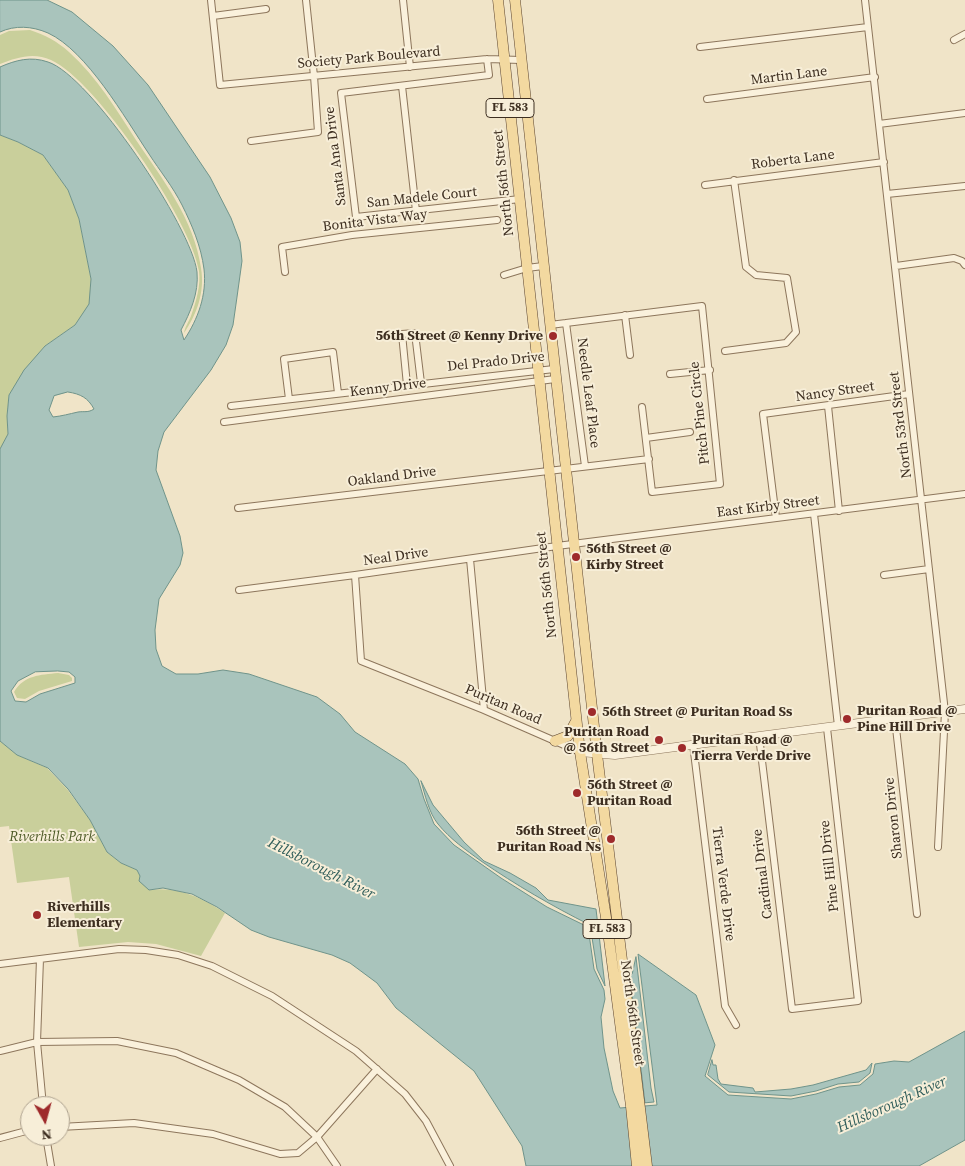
<!DOCTYPE html>
<html>
<head>
<meta charset="utf-8">
<style>
	body { margin:0 }
	#map { position:relative; width:965px; height:1166px; overflow:hidden; background:#f0e4c8; font-family:"Source Serif 4",serif }
	canvas { display:block }
	.north { position:absolute; left:20px; top:1096px; width:50px; height:50px; box-sizing:border-box; background:#f7eed8; border:1px solid #ada18e; border-radius:50%; rotate:173deg; font-size:14px; font-weight:700; line-height:20px; text-align:center; color:#3d2e20 }
	.north::after { content:''; display:block; margin:auto; width:18px; height:22px; background:#9e2a2b; clip-path:polygon(50% 0,100% 100%,50% 72%,0 100%) }
</style>
</head>
<body>
<div id="map">
<canvas width="965" height="1166"></canvas>
<div class="north">N</div>
</div>
<script>
const context = document.querySelector('canvas').getContext('2d');
context.lineJoin = 'round';
function fill(path, color) { context.fillStyle = color; context.fill(path, 'evenodd'); }
function trace(path, color, width, dash) { context.strokeStyle = color; context.lineWidth = width; context.lineCap = dash ? 'butt' : 'round'; context.setLineDash(dash || []); context.stroke(path); }
function label(font, color, halo, rows, align = 'center') {
  context.font = font + ' "Source Serif 4",serif'; context.lineWidth = 4; context.setLineDash([]); context.textBaseline = 'middle'; context.strokeStyle = halo; context.fillStyle = color; for (const [text, x, y, turn = 0] of rows) {
    context.save(); context.translate(x, y); context.rotate((+turn || 0) * Math.PI / 180); context.textAlign = isNaN(turn) ? turn : align; if (halo) context.strokeText(text, 0, 0); context.fillText(text, 0, 0); context.restore();
  }
}
fill(new Path2D(`
	M 30,30 C 45,35 57,41 69,52 C 97,77 116,109 136,140 C 163,180 194,219 201,268 C 205,292 197,314 184,333 C 185,327 189,321 191,316 C 196,302 201,285 199,271 C 192,222 95,79 51,60 C 34,52 17,57 0,64 L 0,35 L 9,31 Z
	M 0,135 L 18,142 L 43,155 L 68,190 L 79,219 L 91,279 L 90,304 L 75,325 L 45,346 L 9,395 L 7,416 L 8,435 L 0,449 Z
	M 58,673 L 69,675 L 72,678 L 72,681 L 39,691 L 25,699 L 17,698 L 14,692 C 24,675 40,675 58,673 Z
	M 0,741 L 17,755 L 47,768 L 67,789 L 90,820 L 107,852 L 121,863 L 137,870 L 149,890 C 178,886 201,897 225,913 L 201,956 L 156,944 L 128,942 L 79,947 L 69,877 L 17,883 L 9,826 L 0,827 Z`), '#c9cf9b');
const water = new Path2D(`
	M 0,0 L 47,0 L 72,12 L 113,46 L 148,85 L 210,177 L 231,218 L 240,242 L 242,261 L 237,297 L 233,325 L 226,345 L 211,370 L 164,432 L 158,451 L 156,470 L 180,536 L 183,553 L 180,565 L 159,599 L 155,630 L 156,649 L 162,666 L 176,674 L 198,674 L 223,670 L 249,674 L 317,697 L 340,714 L 355,732 L 405,764 L 418,779 L 424,799 L 434,824 L 454,845 L 501,878 L 547,907 L 588,927 L 594,969 L 604,990 L 605,999 L 601,1017 L 604,1048 L 613,1091 L 620,1108 L 657,1105 L 638,954 L 696,995 L 715,1045 L 705,1076 L 728,1095 L 791,1099 L 816,1094 L 839,1087 L 860,1085 L 873,1074 L 875,1064 L 894,1061 L 909,1062 L 965,1031 L 965,1140 L 919,1166 L 526,1166 L 522,1146 L 474,1071 L 396,1008 L 377,983 L 350,963 L 332,955 L 269,937 L 251,930 L 217,907 L 192,894 L 163,888 L 149,890 L 139,881 L 140,876 L 137,870 L 121,863 L 107,852 L 90,820 L 68,789 L 48,768 L 17,755 L 0,741 L 0,449 L 8,434 L 7,416 L 9,395 L 24,370 L 45,346 L 75,325 L 89,304 L 91,279 L 79,219 L 68,190 L 43,155 L 18,142 L 0,135 L 0,67 C 16,60 31,56 48,62 C 90,75 192,228 197,272 C 199,293 190,313 181,330 L 184,340 C 198,319 207,295 204,269 C 201,246 192,225 182,205 C 173,187 160,171 149,154 C 125,118 87,51 48,33 C 32,26 15,25 0,32 ZM 68,392 C 81,394 88,398 94,409 C 88,413 84,411 78,412 C 69,414 62,416 53,417 L 49,410 L 54,396 ZM 58,671 L 69,672 L 75,677 L 75,683 L 40,694 L 26,702 L 15,701 L 11,691 L 18,681 L 35,672 Z
	M 421,781 L 433,805 L 464,842 L 484,861 L 510,873 L 536,888 L 548,900 L 596,909 L 605,986 L 597,969 L 590,925 C 552,906 516,885 481,861 C 466,850 450,839 438,824 C 429,813 425,795 421,781 Z
	M 636,957 L 651,1088 L 654,1102 L 643,1103 L 645,1103 L 630,976 L 632,974 Z
	M 712,1060 L 713,1065 L 716,1065 L 718,1079 L 721,1084 L 753,1088 L 755,1092 L 791,1089 L 813,1085 L 866,1070 L 872,1063 L 870,1073 L 859,1082 L 838,1084 L 816,1091 L 791,1096 L 729,1092 L 708,1075 Z`);
fill(water, '#a9c4bc');
trace(water, '#6f938a', 1);
const minor = new Path2D(`
	M 211,0 L 220,85 L 487,59 L 521,60
	M 403,0 L 410,67
	M 865,0 L 945,712 L 938,847
	M 213,16 L 266,9
	M 954,40 L 965,34
	M 700,47 L 868,27
	M 487,59 L 489,75 L 341,93 L 356,217 L 520,199
	M 402,86 L 416,211
	M 707,99 L 875,77
	M 879,124 L 965,113
	M 251,141 L 318,132 L 314,76 L 306,0
	M 705,185 L 884,162
	M 887,194 L 965,186
	M 896,266 L 954,258 L 962,261 L 965,265
	M 285,272 L 282,247 L 352,235 L 497,220
	M 504,275 L 527,268 L 543,266
	M 625,315 L 630,355
	M 566,323 L 585,466
	M 550,325 L 702,306 L 720,484 L 652,492 L 642,407
	M 725,351 L 786,343 L 796,332 L 787,278 L 756,275 L 746,267 L 734,180
	M 670,374 L 710,370
	M 407,385 L 402,334 L 415,333 L 421,383
	M 289,399 L 284,359 L 333,352 L 338,393
	M 231,406 L 554,369
	M 828,406 L 839,511
	M 224,422 L 555,379
	M 646,438 L 690,432
	M 238,508 L 649,459
	M 814,514 L 838,726
	M 776,518 L 763,414 L 909,394
	M 470,559 L 484,710
	M 355,575 L 361,661 L 484,710 L 580,752
	M 884,575 L 929,569
	M 239,590 L 355,575 L 557,546 L 965,494
	M 895,719 L 917,914
	M 759,736 L 792,1009 L 858,1001 L 827,728
	M 693,744 L 725,1006 L 736,1025
	M 40,959 L 37,1042 L 43,1106
	M 0,964 L 119,949 L 146,950 L 178,955 L 212,966 L 272,996 L 356,1051 L 405,1094 L 426,1121 L 450,1166
	M 0,1051 L 37,1042 L 117,1041 L 176,1053 L 239,1080 L 285,1107 L 317,1137 L 337,1166
	M 60,1127 L 134,1123 L 213,1134 L 280,1154 L 298,1153 L 317,1137 L 377,1069
	M 46,1136 L 51,1166
	M 0,1138 L 30,1130`);
const tertiary = new Path2D(`
	M 580,752 L 615,755 L 965,709`);
const primary = new Path2D(`
	M 498,0 L 580,752 L 607,924 L 631,1106 L 637,1166
	M 515,0 L 597,754 L 647,1166
	M 555,741 L 568,736 L 576,721`);
trace(minor, '#8d765c', 8);
trace(tertiary, '#8d765c', 9);
trace(primary, '#5b4430', 11);
trace(minor, '#faf1dc', 6);
trace(tertiary, '#faf1dc', 8);
trace(primary, '#f3d9a0', 10);
for (const [x, y, r, color] of [
	[553,336,5,"#9e2a2b"],
	[576,557,5,"#9e2a2b"],
	[592,712,5,"#9e2a2b"],
	[847,719,5,"#9e2a2b"],
	[659,740,5,"#9e2a2b"],
	[682,748,5,"#9e2a2b"],
	[577,793,5,"#9e2a2b"],
	[611,839,5,"#9e2a2b"],
	[37,915,5,"#9e2a2b"]
]) { const dot = new Path2D(); dot.arc(x, y, r, 0, 2 * Math.PI); context.fillStyle = color; context.fill(dot); trace(dot, '#f7eed8', 2); }
for (const [x, y, w] of [
	[510,108,48],
	[607,929,48]
]) { const box = new Path2D(); box.roundRect(x - w / 2, y - 9.5, w, 19, 4); context.fillStyle = '#f7eed8'; context.fill(box); trace(box, '#3d2e20', 1); }
label('bold 12px', '#3d2e20', null, [
	["FL 583",510,108],
	["FL 583",607,929]
]);
label('14px', '#3d2e20', '#f7eed8', [
	["Society Park Boulevard",369,58,-5],
	["Martin Lane",789,76,-7],
	["Santa Ana Drive",336,156,-97],
	["Roberta Lane",793,160,-7],
	["North 56th Street",504,183,-96],
	["San Madele Court",422,198,-6],
	["Bonita Vista Way",375,221,-7],
	["Del Prado Drive",496,362,-6],
	["Kenny Drive",388,388,-7],
	["Nancy Street",835,392,-8],
	["Needle Leaf Place",588,393,83],
	["Pitch Pine Circle",700,413,-96],
	["North 53rd Street",901,425,-97],
	["Oakland Drive",392,477,-7],
	["East Kirby Street",768,507,-7],
	["Neal Drive",396,557,-8],
	["North 56th Street",547,585,-96],
	["Puritan Road",503,705,23],
	["Sharon Drive",894,818,-96],
	["Pine Hill Drive",830,866,-96],
	["Cardinal Drive",763,874,-97],
	["Tierra Verde Drive",723,884,83],
	["North 56th Street",632,1013,82]
]);
label('bold 14px', '#3d2e20', '#f7eed8', [
	["56th Street @ Kenny Drive",543,336,"right"],
	["56th Street @",586,549],
	["Kirby Street",586,565],
	["Puritan Road @",857,711],
	["Pine Hill Drive",857,727],
	["56th Street @ Puritan Road Ss",602,712],
	["Puritan Road",649,732,"right"],
	["@ 56th Street",649,748,"right"],
	["Puritan Road @",692,740],
	["Tierra Verde Drive",692,756],
	["56th Street @",587,785],
	["Puritan Road",587,801],
	["56th Street @",601,831,"right"],
	["Puritan Road Ns",601,847,"right"],
	["Riverhills",47,907],
	["Elementary",47,923]
], 'left');
label('italic 14px', '#4d5a26', '#f7eed8', [
	["Riverhills Park",52,837]
]);
label('italic 15px', '#2f5d5a', '#f7eed8', [
	["Hillsborough River",321,869,27],
	["Hillsborough River",892,1105,-24]
]);
</script>
</body>
</html>
